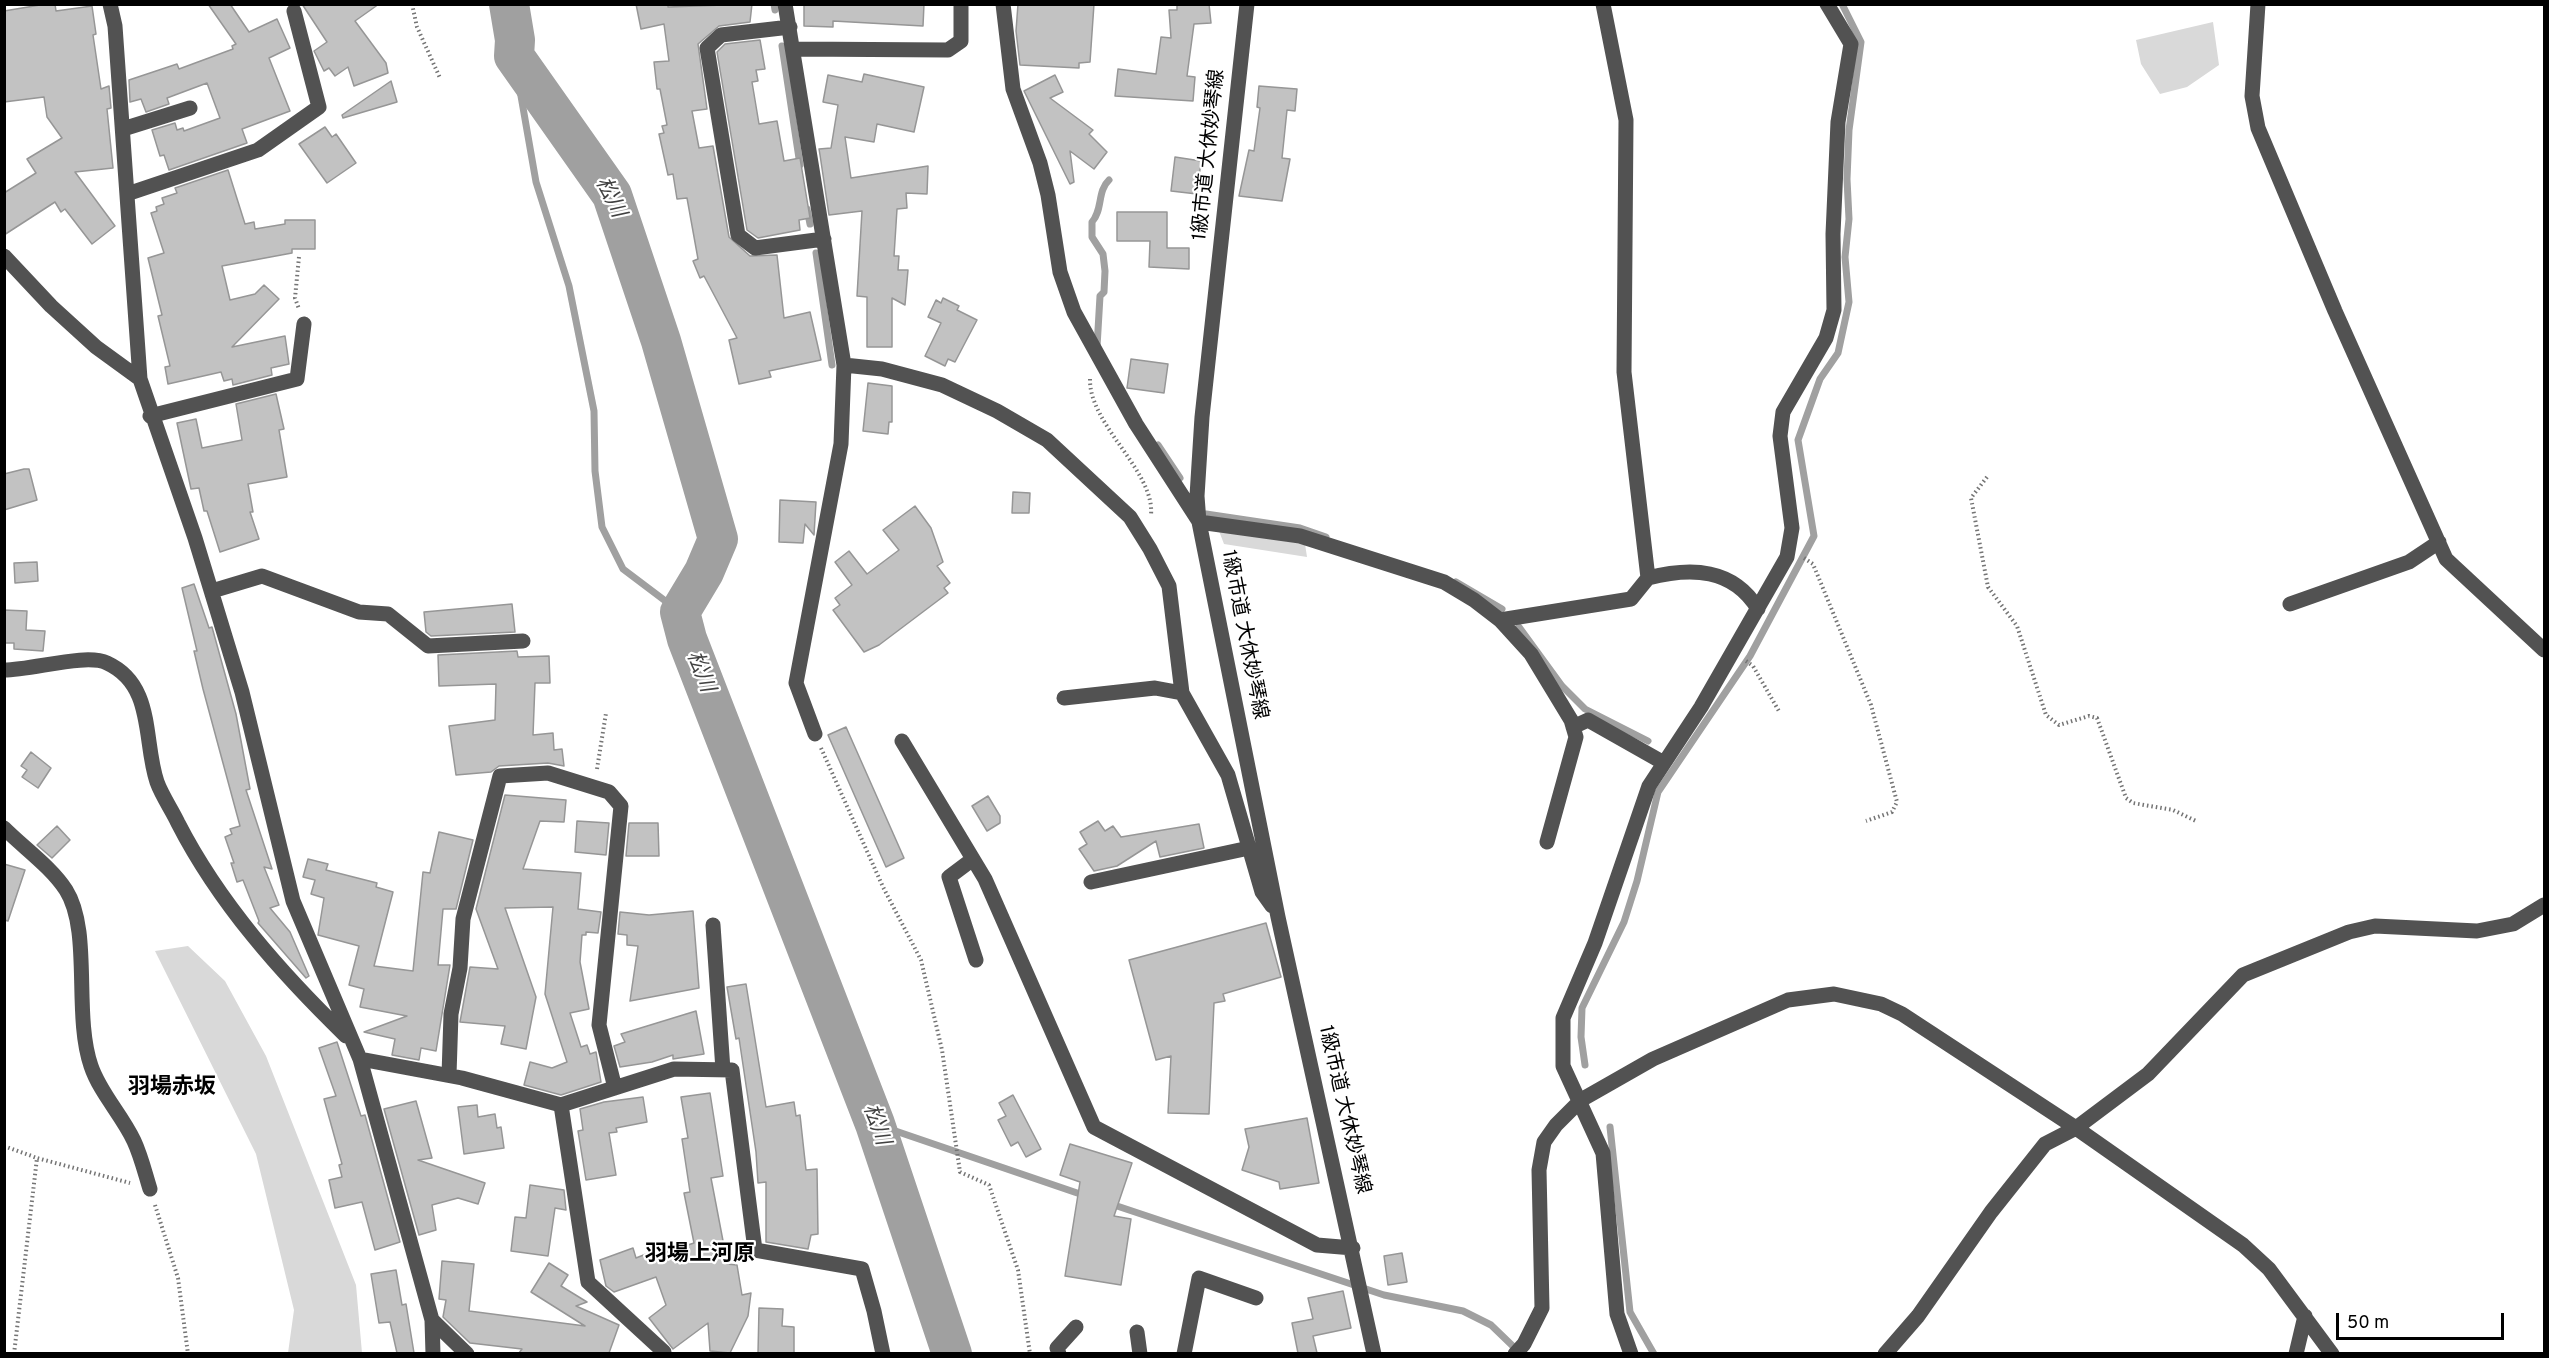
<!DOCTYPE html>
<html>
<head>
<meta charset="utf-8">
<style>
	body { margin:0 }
	#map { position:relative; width:2549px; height:1358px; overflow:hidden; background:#fff; font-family:Overpass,sans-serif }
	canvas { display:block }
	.frame { position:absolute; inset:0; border:6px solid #000; pointer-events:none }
	.scale { position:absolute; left:2336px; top:1313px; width:168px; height:27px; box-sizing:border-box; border:3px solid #000; border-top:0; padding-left:8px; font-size:18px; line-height:21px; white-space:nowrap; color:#000; -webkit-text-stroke:4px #fff; paint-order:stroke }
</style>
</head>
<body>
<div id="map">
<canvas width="2549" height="1358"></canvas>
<div class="frame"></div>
<div class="scale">50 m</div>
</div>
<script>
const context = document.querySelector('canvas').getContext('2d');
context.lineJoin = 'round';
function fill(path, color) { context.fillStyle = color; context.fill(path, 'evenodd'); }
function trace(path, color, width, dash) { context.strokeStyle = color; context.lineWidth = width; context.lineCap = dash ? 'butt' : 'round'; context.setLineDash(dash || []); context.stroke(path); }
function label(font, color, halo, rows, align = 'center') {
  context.font = font + ' Overpass,"Noto Sans JP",sans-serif'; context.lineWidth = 4.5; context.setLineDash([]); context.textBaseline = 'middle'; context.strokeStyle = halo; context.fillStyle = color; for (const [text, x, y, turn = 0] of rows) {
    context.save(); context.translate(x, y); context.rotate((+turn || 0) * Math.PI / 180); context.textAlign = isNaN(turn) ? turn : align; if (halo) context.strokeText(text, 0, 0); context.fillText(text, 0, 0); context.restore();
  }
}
fill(new Path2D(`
	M 2213,22 L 2219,65 L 2187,87 L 2160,94 L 2141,64 L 2136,40 Z
	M 1219,531 L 1305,544 L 1307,557 L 1224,544 Z
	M 188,946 L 225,981 L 266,1056 L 356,1285 L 362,1353 L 288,1353 L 294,1310 L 256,1154 L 155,951 Z`), '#d9d9d9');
trace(new Path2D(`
	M 774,4 L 775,10
	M 782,46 L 800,165
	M 514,56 L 536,182 L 569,286 L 594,411 L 595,471 L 602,527 L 623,569 L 680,612
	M 807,209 L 810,224
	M 816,253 L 832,365
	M 1097,347 L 1100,296 L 1104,292 L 1105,271 L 1103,254 L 1092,237 L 1092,222 C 1103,210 1097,191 1109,180
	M 1158,445 L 1180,478
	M 1206,514 L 1300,528 L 1326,537
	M 1456,582 L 1502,609
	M 1519,627 L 1562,686 L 1585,709 L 1648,741
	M 1585,1065 L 1581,1037 L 1582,1008 L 1624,922 L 1637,881 L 1658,792 L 1750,656 L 1814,536 L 1798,440 L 1820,379 L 1838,353 L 1849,302 L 1845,257 L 1849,219 L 1847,179 L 1849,130 L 1861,42 L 1842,4
	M 875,1124 L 1086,1196
	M 1610,1127 L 1630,1312 L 1654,1354
	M 1111,1204 L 1384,1295 L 1463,1311 L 1491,1325 L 1519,1352`), '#a0a0a0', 7);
trace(new Path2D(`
	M 509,4 L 515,40 L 514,56 L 612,195 L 661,341 L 718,539 L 704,572 L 680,612 L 687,639 L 875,1124 L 952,1354`), '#a0a0a0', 40);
const building = new Path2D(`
	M 46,4 L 55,4 L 56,11 L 92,6 L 96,34 L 93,35 L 101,89 L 109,86 L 111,108 L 107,109 L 113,168 L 75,172 L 115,226 L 92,244 L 65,209 L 61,212 L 55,202 L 4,235 L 4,193 L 36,173 L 27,159 L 62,138 L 47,117 L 44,97 L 4,102 L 4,11 Z
	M 208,4 L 230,4 L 249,32 L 277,19 L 290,48 L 269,58 L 290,111 L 242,129 L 247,143 L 169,170 L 164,155 L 160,156 L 152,130 L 175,123 L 177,130 L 183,128 L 184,131 L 220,118 L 207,83 L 167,98 L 169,104 L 146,112 L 141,99 L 130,102 L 129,80 L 177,64 L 179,69 L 233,49 L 232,46 L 236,44 Z
	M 302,4 L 379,4 L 355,21 L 386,63 L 388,73 L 354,86 L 348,67 L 335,76 L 329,68 L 324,71 L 314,51 L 327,42 Z
	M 636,4 L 668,4 L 668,7 L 752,4 L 750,22 L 719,26 L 698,44 L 707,109 L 692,111 L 699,148 L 713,146 L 729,237 L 750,256 L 777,255 L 784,318 L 810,312 L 821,360 L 769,371 L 771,377 L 739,384 L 729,340 L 737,338 L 704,276 L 700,278 L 693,261 L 698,259 L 687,198 L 677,199 L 673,174 L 668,175 L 659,134 L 664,133 L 662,126 L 667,125 L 660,89 L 657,89 L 654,62 L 669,61 L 664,24 L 641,29 Z
	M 804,4 L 924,4 L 923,26 L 833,21 L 833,27 L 804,26 Z
	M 1018,4 L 1094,4 L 1090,62 L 1079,63 L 1079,68 L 1020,65 L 1016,31 Z
	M 1177,4 L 1209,4 L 1211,23 L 1194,24 L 1187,76 L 1195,77 L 1193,101 L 1115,96 L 1118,69 L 1156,74 L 1161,37 L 1171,38 L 1169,10 L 1177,10 Z
	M 760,40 L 765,69 L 756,70 L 758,81 L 752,82 L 759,124 L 777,121 L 784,161 L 800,158 L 810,218 L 799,220 L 800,230 L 758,238 L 747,230 L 717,52 L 725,44 Z
	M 864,74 L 924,87 L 914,132 L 877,124 L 874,142 L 845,137 L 851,178 L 928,166 L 927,194 L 906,193 L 907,208 L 897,209 L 894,256 L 899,256 L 898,270 L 908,270 L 905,305 L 892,298 L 892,347 L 867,347 L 867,297 L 857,296 L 862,211 L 829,215 L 820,155 L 819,149 L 831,148 L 838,105 L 823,102 L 828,75 L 862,82 Z
	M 1055,75 L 1063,92 L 1050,98 L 1093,130 L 1089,134 L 1107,152 L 1094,169 L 1070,151 L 1074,182 L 1070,184 L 1024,91 Z
	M 391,81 L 397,102 L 343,118 L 342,115 Z
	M 1259,86 L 1297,89 L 1295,111 L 1287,110 L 1282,158 L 1290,159 L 1282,201 L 1239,196 L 1249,150 L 1254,151 L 1260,108 L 1257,107 Z
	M 325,127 L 332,137 L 336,134 L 356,163 L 327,183 L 299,144 Z
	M 1175,157 L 1201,161 L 1197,194 L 1171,191 Z
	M 228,170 L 245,224 L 254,222 L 255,229 L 285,224 L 285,220 L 315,220 L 315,249 L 292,249 L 292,253 L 222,266 L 230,300 L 255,294 L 264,285 L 279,299 L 232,347 L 285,336 L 289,364 L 271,368 L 272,375 L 233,385 L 232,379 L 224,381 L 221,372 L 168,384 L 165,367 L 170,366 L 158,316 L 162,315 L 148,258 L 164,253 L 151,213 L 157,211 L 156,207 L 164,204 L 162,198 L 177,193 L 175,188 Z
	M 1117,212 L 1167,212 L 1167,248 L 1189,248 L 1189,269 L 1149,267 L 1150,241 L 1117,241 Z
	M 943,298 L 959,306 L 957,310 L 977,320 L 955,362 L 948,359 L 945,366 L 925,356 L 941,323 L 928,317 L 936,300 L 941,303 Z
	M 1131,359 L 1168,364 L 1164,393 L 1127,388 Z
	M 868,383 L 892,386 L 892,422 L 889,422 L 888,434 L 863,431 Z
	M 276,394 L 284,429 L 279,430 L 287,477 L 248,484 L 253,512 L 250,512 L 259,539 L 220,552 L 207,511 L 204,511 L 199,488 L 191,489 L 177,423 L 196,419 L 202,448 L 242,440 L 236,404 Z
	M 24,469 L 29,469 L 37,500 L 4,510 L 4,474 Z
	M 1013,492 L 1030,493 L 1029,513 L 1012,513 Z
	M 780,500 L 816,502 L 814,535 L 805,524 L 803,543 L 779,542 Z
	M 915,506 L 931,528 L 943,562 L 937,566 L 950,583 L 944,588 L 948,593 L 879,645 L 864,652 L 833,610 L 840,605 L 835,598 L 852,585 L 835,562 L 849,551 L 867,574 L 899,550 L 883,530 Z
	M 37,562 L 38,581 L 15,583 L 14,563 Z
	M 194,584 L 209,628 L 212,627 L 236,714 L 250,789 L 246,790 L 272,869 L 264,867 L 279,905 L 270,908 L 290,932 L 309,976 L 306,978 L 258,923 L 259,921 L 243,880 L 237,882 L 231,863 L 234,863 L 225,837 L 232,834 L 230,829 L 240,826 L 203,689 L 194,651 L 197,651 L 182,588 Z
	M 512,604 L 515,632 L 431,636 L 426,632 L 424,612 Z
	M 4,610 L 27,611 L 26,630 L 45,631 L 43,651 L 14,649 L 14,643 L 4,643 Z
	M 517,651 L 518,657 L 549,656 L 550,683 L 535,683 L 533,735 L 553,733 L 554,750 L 562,749 L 564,766 L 548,763 L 499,766 L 491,772 L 456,775 L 449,726 L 495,720 L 496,684 L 439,686 L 438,655 Z
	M 846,727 L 904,858 L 886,867 L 828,735 Z
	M 31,752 L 51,768 L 38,788 L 22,777 L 27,770 L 21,766 Z
	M 505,795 L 566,800 L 564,822 L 540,821 L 523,869 L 581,873 L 578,909 L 601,912 L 598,933 L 586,932 L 586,935 L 582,935 L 580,962 L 589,1009 L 570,1013 L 581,1047 L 587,1045 L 590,1054 L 596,1052 L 601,1082 L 561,1095 L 524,1085 L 530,1062 L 552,1068 L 567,1062 L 545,994 L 553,907 L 505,908 L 536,997 L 526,1049 L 501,1044 L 505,1026 L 460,1022 L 470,967 L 498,969 L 476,909 Z
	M 988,796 L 1000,816 L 1000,823 L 987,831 L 972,806 Z
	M 577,821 L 609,823 L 606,855 L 575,852 Z
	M 1098,821 L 1105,831 L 1113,826 L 1121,837 L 1199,824 L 1204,848 L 1160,857 L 1156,841 L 1117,866 L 1094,871 L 1079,849 L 1087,844 L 1080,832 Z
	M 629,823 L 658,823 L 659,856 L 626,856 Z
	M 57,826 L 70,840 L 52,858 L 37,845 Z
	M 439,832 L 473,840 L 456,909 L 443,909 L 438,965 L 450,965 L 436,1051 L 421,1048 L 419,1060 L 392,1055 L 395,1039 L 364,1032 L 407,1016 L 360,1007 L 364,989 L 349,985 L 359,946 L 318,935 L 324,898 L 311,894 L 315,880 L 303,877 L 308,859 L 328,864 L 326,870 L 377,883 L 376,887 L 393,892 L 374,966 L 413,971 L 423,872 L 430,873 Z
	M 4,864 L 25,870 L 8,921 L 4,920 Z
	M 693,911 L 699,988 L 630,1001 L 638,946 L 627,945 L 627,935 L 618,934 L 620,912 L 649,915 Z
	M 1266,923 L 1281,977 L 1223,994 L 1225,1001 L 1214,1003 L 1209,1114 L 1168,1113 L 1171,1056 L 1156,1060 L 1129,960 Z
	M 746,984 L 766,1107 L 794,1102 L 796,1116 L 800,1115 L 806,1170 L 817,1169 L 818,1234 L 811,1235 L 808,1249 L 766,1242 L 766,1182 L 758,1183 L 756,1152 L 739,1038 L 736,1039 L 727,987 Z
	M 696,1011 L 704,1054 L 673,1059 L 673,1055 L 652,1062 L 620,1067 L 614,1046 L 625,1042 L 621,1034 Z
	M 337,1042 L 361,1116 L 365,1115 L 400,1242 L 375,1250 L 362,1202 L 335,1208 L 329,1180 L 342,1177 L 339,1165 L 342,1164 L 324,1099 L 336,1096 L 319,1048 Z
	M 710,1093 L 723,1176 L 711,1178 L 724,1246 L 729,1247 L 727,1264 L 737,1265 L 742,1295 L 751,1293 L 748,1316 L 730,1353 L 710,1351 L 708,1323 L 673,1349 L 649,1318 L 666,1305 L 656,1277 L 614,1292 L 606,1286 L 600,1260 L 633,1248 L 636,1258 L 661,1248 L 663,1253 L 694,1243 L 684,1193 L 690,1192 L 682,1139 L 688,1138 L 681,1097 Z
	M 1013,1095 L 1041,1149 L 1026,1157 L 1018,1142 L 1011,1146 L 998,1120 L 1006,1116 L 999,1103 Z
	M 643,1097 L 647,1122 L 616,1128 L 617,1132 L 609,1133 L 616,1175 L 586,1180 L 578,1131 L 583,1130 L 580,1109 L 604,1102 Z
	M 416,1101 L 432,1158 L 418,1160 L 485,1183 L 478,1204 L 458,1198 L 432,1205 L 436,1230 L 419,1235 L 384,1109 Z
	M 477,1105 L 478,1117 L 495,1114 L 497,1128 L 501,1127 L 504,1148 L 464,1154 L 458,1107 Z
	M 1307,1118 L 1319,1183 L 1280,1189 L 1279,1182 L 1242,1170 L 1249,1147 L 1245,1129 Z
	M 1070,1144 L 1132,1163 L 1114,1216 L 1131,1219 L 1121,1285 L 1065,1276 L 1080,1182 L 1060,1175 Z
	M 530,1185 L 564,1190 L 566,1210 L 555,1208 L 548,1256 L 511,1251 L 515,1217 L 526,1218 Z
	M 1402,1253 L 1407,1282 L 1388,1285 L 1384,1256 Z
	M 442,1261 L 474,1264 L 469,1311 L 585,1326 L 531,1292 L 549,1263 L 568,1275 L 561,1286 L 587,1302 L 576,1306 L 619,1325 L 609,1353 L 519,1353 L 522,1349 L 470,1343 L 443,1317 L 446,1300 L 439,1299 Z
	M 396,1270 L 402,1305 L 406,1304 L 414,1353 L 397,1353 L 390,1322 L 379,1323 L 371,1274 Z
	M 1343,1291 L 1351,1328 L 1313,1336 L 1317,1353 L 1298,1353 L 1292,1323 L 1313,1319 L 1308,1298 Z
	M 759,1308 L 783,1309 L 782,1326 L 794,1327 L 794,1353 L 758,1353 Z`);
fill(building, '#c2c2c2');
trace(building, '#969696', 1.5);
trace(new Path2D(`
	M 412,4 L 417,27 L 440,78
	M 299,257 L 295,298 L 299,309
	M 1090,379 C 1089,425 1155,471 1151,515
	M 1987,477 L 1971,498 L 1988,587 L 2017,626 L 2046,715 L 2059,725 L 2089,716 L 2097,718 L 2126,798 L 2133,803 L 2173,810 L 2196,821
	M 1804,558 L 1813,564 L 1871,705 L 1897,802 L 1892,812 L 1866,821
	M 1746,661 L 1753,666 L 1780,713
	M 821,748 L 883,887 L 921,960 L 942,1050 L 960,1172 L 989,1185 L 1018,1270 L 1030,1354
	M 597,769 L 606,713
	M 4,1146 L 37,1158
	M 155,1205 L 178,1278 L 188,1354
	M 14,1354 L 37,1158 L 130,1183`), '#747474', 4, [1.5, 3]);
trace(new Path2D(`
	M 110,4 L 115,26 L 140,379 L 195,538 L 242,692 L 293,901 L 360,1059 L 432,1320 L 433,1354
	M 785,4 L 844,365 L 841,444 L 796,683 L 815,734
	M 1003,4 L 1013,89 L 1040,163 L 1048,195 L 1060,272 L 1074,312 L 1136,424 L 1198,520
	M 1247,4 L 1202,417 L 1197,496 L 1199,522 L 1278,917 L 1374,1354
	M 2258,4 L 2252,96 L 2258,128 L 2335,311 L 2446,559 L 2544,650
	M 790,27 L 721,35 L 707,48 L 738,235 L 755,248 L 824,239
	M 794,49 L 948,50 L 961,41 L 961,4
	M 123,129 L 190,108
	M 127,194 L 258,150 L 319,107 L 294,11
	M 4,256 L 51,306 L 96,347 L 140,379
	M 844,365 L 882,369 L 942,385 L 997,411 L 1047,440 L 1130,517 L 1150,549 L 1169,586 L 1182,693 L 1228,775 L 1262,892 L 1272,906
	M 150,416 L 297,379 L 304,324
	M 1199,522 L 1300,536 L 1444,582 L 1474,600 L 1500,620 L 1531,654 L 1571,720 L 1576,737 L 1547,842
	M 1648,578 C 1691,567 1733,568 1758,609
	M 212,591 L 262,576 L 359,612 L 388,614 L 428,646 L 523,641
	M 2290,604 L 2409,562 L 2439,542
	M 1500,620 L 1631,599 L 1648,578 L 1624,372 L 1626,120 L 1603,4
	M 4,670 C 33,670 86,653 107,663 C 155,685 143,741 157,782 C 162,796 172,810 178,823 C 219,903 281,973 346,1036
	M 1064,698 L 1155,688 L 1182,693
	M 1573,727 L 1588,720 L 1664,763
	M 902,741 L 985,879 L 1094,1127 L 1317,1245 L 1353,1248
	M 4,828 C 24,848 51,867 66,890 C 92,931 73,1014 91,1066 C 100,1093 122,1115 134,1141 C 141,1156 145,1173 150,1189
	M 973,859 L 949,877 L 976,960
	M 1091,882 L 1249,848
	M 713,925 L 723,1070
	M 360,1059 L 462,1078 L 561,1105 L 674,1069 L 732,1070 L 755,1250 L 862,1269 L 874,1311 L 883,1354
	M 449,1075 L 451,1014 L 460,968 L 463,919 L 500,776 L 548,773 L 609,792 L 621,806 L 599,1025 L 615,1088
	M 561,1105 L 588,1282 L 664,1352
	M 432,1320 L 467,1354
	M 1137,1332 L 1140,1354
	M 1059,1354 L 1057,1348 L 1076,1327
	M 1184,1354 L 1199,1278 L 1256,1298
	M 1515,1354 L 1524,1344 L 1542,1308 L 1539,1170 L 1544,1142 L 1556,1125 L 1581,1100 L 1653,1059 L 1788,1000 L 1834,994 L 1881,1004 L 1902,1014 L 2076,1128 L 2243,1245 L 2269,1269 L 2332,1354
	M 1631,1354 L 1617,1314 L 1603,1153 L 1563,1066 L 1563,1018 L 1595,943 L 1649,786 L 1701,707 L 1787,557 L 1792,528 L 1780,436 L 1783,412 L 1826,338 L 1834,310 L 1833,234 L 1838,122 L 1851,44 L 1827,4
	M 1885,1354 L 1918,1316 L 1991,1212 L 2045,1144 L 2076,1128 L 2148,1074 L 2243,975 L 2349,932 L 2375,926 L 2477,931 L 2513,924 L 2544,905
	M 2296,1354 L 2305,1316`), '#525252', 15);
label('20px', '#000', '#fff', [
	["1級市道 大休妙琴線",1210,155,-84],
	["1級市道 大休妙琴線",1243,635,79],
	["1級市道 大休妙琴線",1343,1110,77]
]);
label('italic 21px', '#414141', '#fff', [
	["松川",609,198,64],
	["松川",699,672,69],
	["松川",875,1125,70]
]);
label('bold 22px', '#000', '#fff', [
	["羽場赤坂",172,1089],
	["羽場上河原",700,1256]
]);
</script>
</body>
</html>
